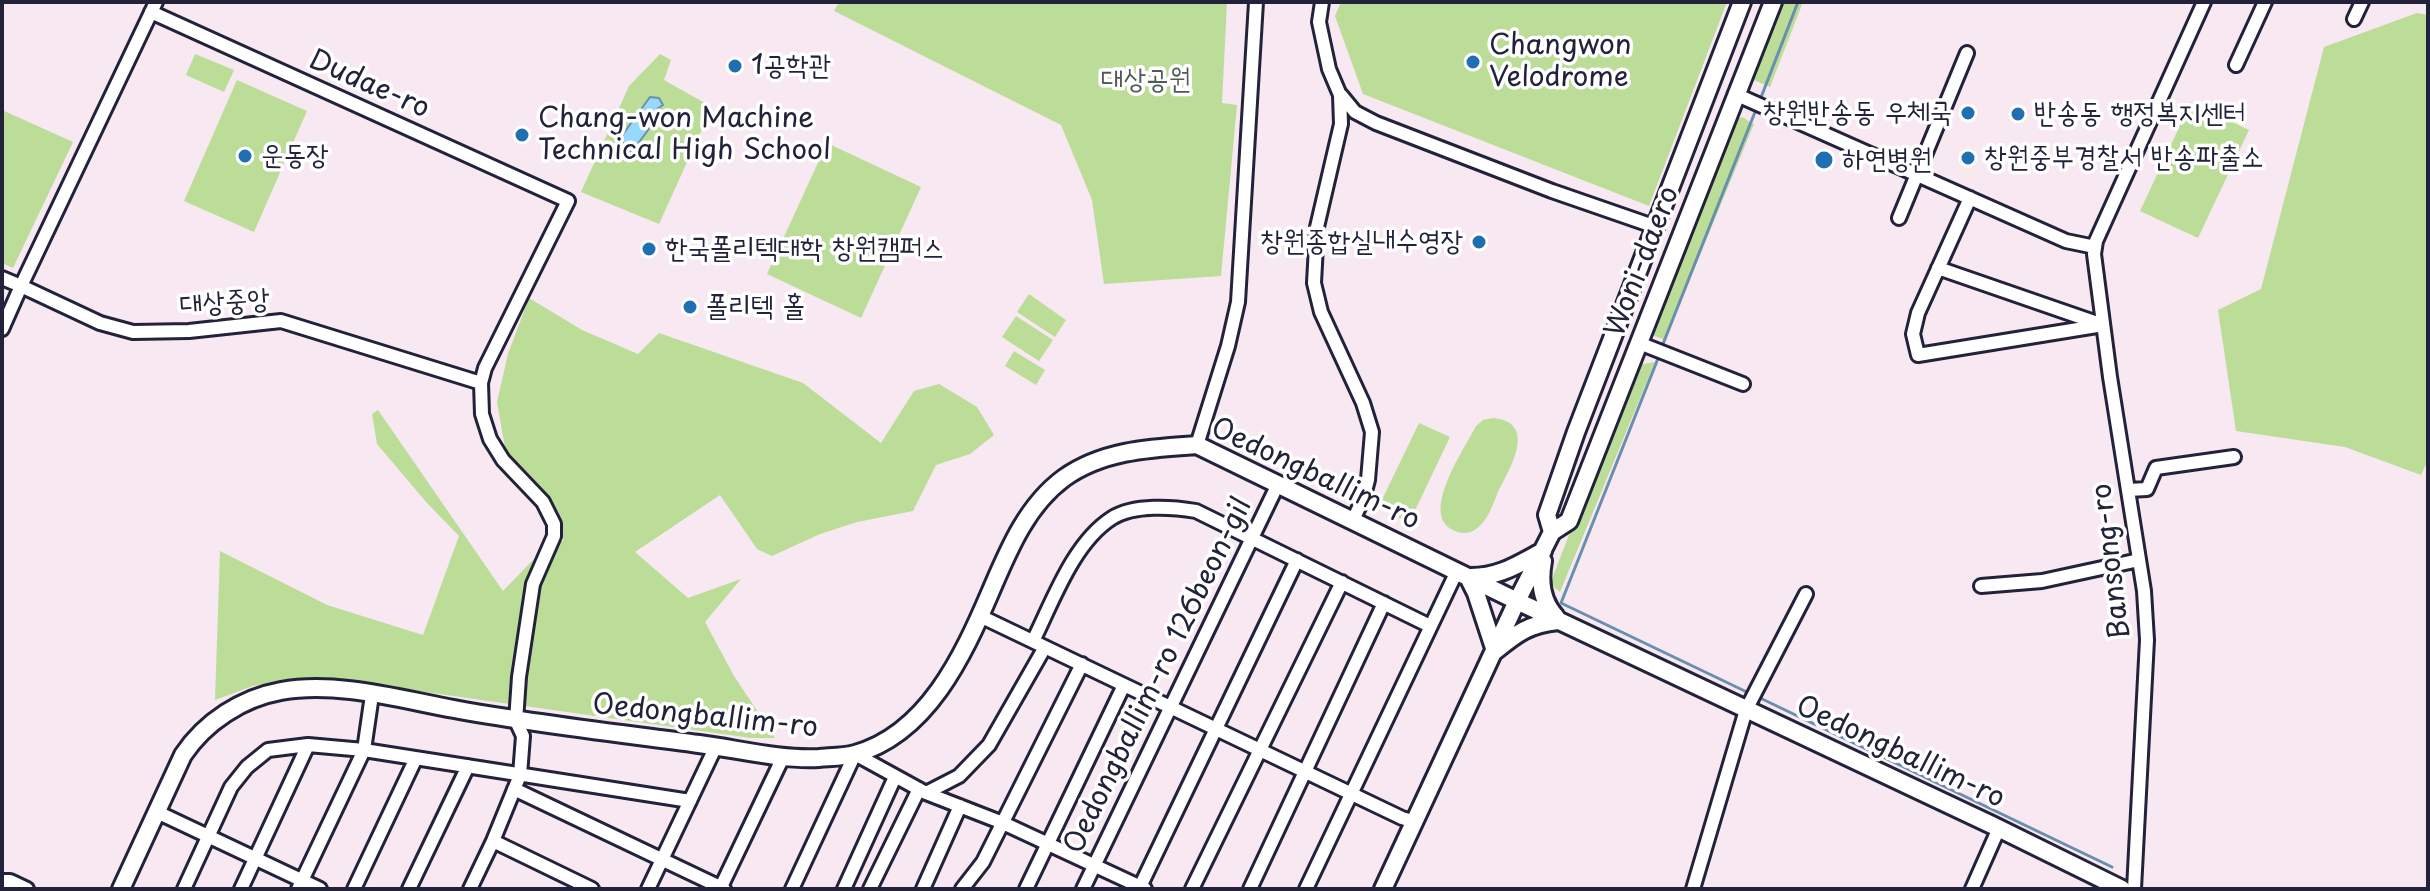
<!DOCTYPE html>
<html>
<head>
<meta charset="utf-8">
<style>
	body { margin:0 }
	#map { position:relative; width:2430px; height:891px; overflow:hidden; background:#f8e8f1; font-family:"Playpen Sans",sans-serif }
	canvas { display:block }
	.frame { position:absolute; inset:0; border:4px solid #22223b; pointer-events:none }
</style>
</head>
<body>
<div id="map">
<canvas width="2430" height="891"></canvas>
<div class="frame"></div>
</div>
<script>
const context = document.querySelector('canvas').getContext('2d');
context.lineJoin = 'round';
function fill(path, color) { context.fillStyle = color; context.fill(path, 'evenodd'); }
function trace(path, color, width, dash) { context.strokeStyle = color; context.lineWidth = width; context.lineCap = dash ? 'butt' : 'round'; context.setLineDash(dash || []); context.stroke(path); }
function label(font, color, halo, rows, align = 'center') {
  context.font = font + ' "Playpen Sans","Poor Story",sans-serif'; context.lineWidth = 7; context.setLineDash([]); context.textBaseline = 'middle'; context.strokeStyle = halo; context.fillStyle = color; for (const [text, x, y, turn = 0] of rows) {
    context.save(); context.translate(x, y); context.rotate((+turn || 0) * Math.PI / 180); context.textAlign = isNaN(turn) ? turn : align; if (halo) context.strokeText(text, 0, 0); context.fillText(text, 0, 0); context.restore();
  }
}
fill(new Path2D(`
	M 839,2 L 1227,2 L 1222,103 L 1237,105 L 1221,276 L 1104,284 L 1092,200 L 1061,125 L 834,11 Z
	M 1341,2 L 1727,2 L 1649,206 L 1363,94 L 1335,16 Z
	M 1779,2 L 1803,2 L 1770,87 L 1749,78 Z
	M 2417,13 L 2428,15 L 2428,460 L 2421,475 L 2345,447 L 2236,431 L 2218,310 L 2261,289 L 2324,47 Z
	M 195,54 L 234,70 L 224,92 L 186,75 Z
	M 660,54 L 671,60 L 664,80 L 712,107 L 659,224 L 581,192 L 629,86 Z
	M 237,80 L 307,111 L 254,232 L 184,201 Z
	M 2191,102 L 2249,130 L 2198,238 L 2140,211 Z
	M 2,110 L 73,142 L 13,268 L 2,263 Z
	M 1742,117 L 1754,124 L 1665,340 L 1647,333 L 1727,125 Z
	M 827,143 L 921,187 L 861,318 L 767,274 Z
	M 1029,294 L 1066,320 L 1055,337 L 1017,312 Z
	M 529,298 L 582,330 L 638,354 L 659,333 L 803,383 L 881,443 L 914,391 L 939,384 L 977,407 L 994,435 L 970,454 L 936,465 L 913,511 L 857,522 L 820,534 L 772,556 L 757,549 L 720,495 L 635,552 L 688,598 L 741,579 L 705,622 L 734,676 L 775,738 L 751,738 L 347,681 L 296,678 L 253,686 L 215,700 L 220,551 L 327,605 L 423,635 L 459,536 L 427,503 L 377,444 L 372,414 L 378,410 L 503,591 L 531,562 L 564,540 L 506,453 L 497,402 L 508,354 Z
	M 1016,316 L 1053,340 L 1039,361 L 1002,337 Z
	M 1014,351 L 1045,370 L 1036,385 L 1005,366 Z
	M 1655,362 L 1560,592 L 1550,584 L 1632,372 L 1643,364 Z
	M 1493,418 C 1539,422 1509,470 1498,492 C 1493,504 1488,521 1476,529 C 1469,534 1460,534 1453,530 C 1419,514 1465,448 1476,426 L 1483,420 Z
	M 1419,423 L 1450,437 L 1409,523 L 1378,508 Z`), '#bbdd97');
const water = new Path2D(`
	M 650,97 L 659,98 L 663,105 L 657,109 L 657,118 L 631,153 L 624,147 L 621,137 Z`);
fill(water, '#98d8fa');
trace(water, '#698fae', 2);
trace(new Path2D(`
	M 1760,100 L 1798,2
	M 1661,349 L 1757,107
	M 1659,356 L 1561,603 L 1751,694
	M 1758,697 L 2112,867`), '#698fae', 3);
const minor = new Path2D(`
	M 1322,2 L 1319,22 L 1329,69 L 1340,95 L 1341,124 L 1317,227 L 1314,283 L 1321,312 L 1363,403 L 1372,432 L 1368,480 L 1363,499 L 1353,520
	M 151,12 L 568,201 L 485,368 L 481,383 L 482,414 L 490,439 L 503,460 L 543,502 L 554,524 L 554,536 L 533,584 L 519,677 L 516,721 L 523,736 L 520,775 L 493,841 L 470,889
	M 2354,19 L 2362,2
	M 2236,65 L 2265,2
	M 1735,94 L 2066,241 L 2095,247
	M 1341,95 L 1355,112 L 1376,123 L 1552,191 L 1656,227
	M 1970,198 L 1918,313 L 1913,334 L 1918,355 L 2103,325
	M 1899,218 L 1967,53
	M 1938,268 L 2100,324
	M 2,278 L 21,286 L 156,2
	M 2,329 L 21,286 L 100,323 L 133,332 L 189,331 L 281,321 L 481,383
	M 1639,343 L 1743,384
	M 1197,445 L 1228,346 L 1238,302 L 1256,2
	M 2128,490 L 2147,489 L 2156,468 L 2234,457
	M 1981,586 L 2042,581 L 2139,560
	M 980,616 L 1402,818 L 1415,822
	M 1033,641 C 1053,601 1073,543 1112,518 C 1134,504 1173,507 1196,511 L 1430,626
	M 514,789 L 724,889
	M 926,793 L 959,776 L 989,745 L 1045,647
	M 157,812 L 320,889
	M 493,841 L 592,889
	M 2,881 L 10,881 L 27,889
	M 184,889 L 231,787 L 247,767 L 268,750 L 308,745 L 364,750 L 690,801
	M 241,889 L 308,745
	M 298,889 L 364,750 L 372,695
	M 354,889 L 416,758
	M 409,889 L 468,766
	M 648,889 L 716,746
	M 720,889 L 784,755
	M 792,889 L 855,754 L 926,793 L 1003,823 L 1145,889
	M 844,889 L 895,777
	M 870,889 L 919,789
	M 923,889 L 960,806
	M 962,889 L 983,862 L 1082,664
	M 1026,889 L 1124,685
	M 1083,889 L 1278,484
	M 1139,889 L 1297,560
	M 1192,889 L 1342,582
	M 1250,889 L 1384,603
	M 1306,889 L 1457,571
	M 1693,889 L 1746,710 L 1806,594
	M 1972,889 L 1999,828
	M 2134,889 L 2147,640 L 2144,591 L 2110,377 L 2094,254 L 2096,241 L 2204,2`);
const major = new Path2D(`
	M 1552,532 L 1547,515 L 1576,432 L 1742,2
	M 1543,551 C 1517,565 1498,578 1468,577 L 1476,593 L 1495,651 C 1517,633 1529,624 1558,621
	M 1543,561 C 1539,582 1542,602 1556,617
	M 121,889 L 183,755 C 205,722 242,698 281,691 C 337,681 399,699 454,709 C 535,724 617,733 699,744 C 738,749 779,760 819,758 C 830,757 844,757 855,754 C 927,734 963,656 990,593 C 1008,551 1026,506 1064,478 C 1103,450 1152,448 1197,445 L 1517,601 L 1992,825 L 2122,889
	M 1383,889 L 1517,601 L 1552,532 L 1569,521 L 1773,2`);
trace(minor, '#22223b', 18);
trace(major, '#22223b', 22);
trace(minor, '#fff', 12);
trace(major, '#fff', 16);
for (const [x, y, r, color] of [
	[1473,62,8,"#1f6fb2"],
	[735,66,8,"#1f6fb2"],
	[1968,113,8,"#1f6fb2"],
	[2018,114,8,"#1f6fb2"],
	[522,135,8,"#1f6fb2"],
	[245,156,8,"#1f6fb2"],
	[1968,158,8,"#1f6fb2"],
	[1824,160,10,"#1f6fb2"],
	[1479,242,8,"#1f6fb2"],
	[649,249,8,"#1f6fb2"],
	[690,307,8,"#1f6fb2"]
]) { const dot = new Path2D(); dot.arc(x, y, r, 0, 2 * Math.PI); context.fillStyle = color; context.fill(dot); trace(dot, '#fff', 3); }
label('28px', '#22223b', '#fff', [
	["Changwon",1489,46],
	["Velodrome",1489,78],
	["1공학관",751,66],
	["창원반송동 우체국",1952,113,"right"],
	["반송동 행정복지센터",2034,114],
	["Chang-won Machine",538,119],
	["Technical High School",538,151],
	["운동장",261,156],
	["창원중부경찰서 반송파출소",1984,158],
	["하연병원",1842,160],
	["창원종합실내수영장",1463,242,"right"],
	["한국폴리텍대학 창원캠퍼스",665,249],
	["폴리텍 홀",706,307]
], 'left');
label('28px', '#505a57', '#fff', [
	["대상공원",1146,80]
]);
label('28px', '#22223b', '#fff', [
	["Dudae-ro",369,85,24],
	["Woni-daero",1643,262,-69],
	["대상중앙",225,303,-4],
	["Oedongballim-ro",1315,475,25],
	["Bansong-ro",2112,561,-97],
	["Oedongballim-ro 126beon-gil",1159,676,-64],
	["Oedongballim-ro",705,717,6],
	["Oedongballim-ro",1900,753,25]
]);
</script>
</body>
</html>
